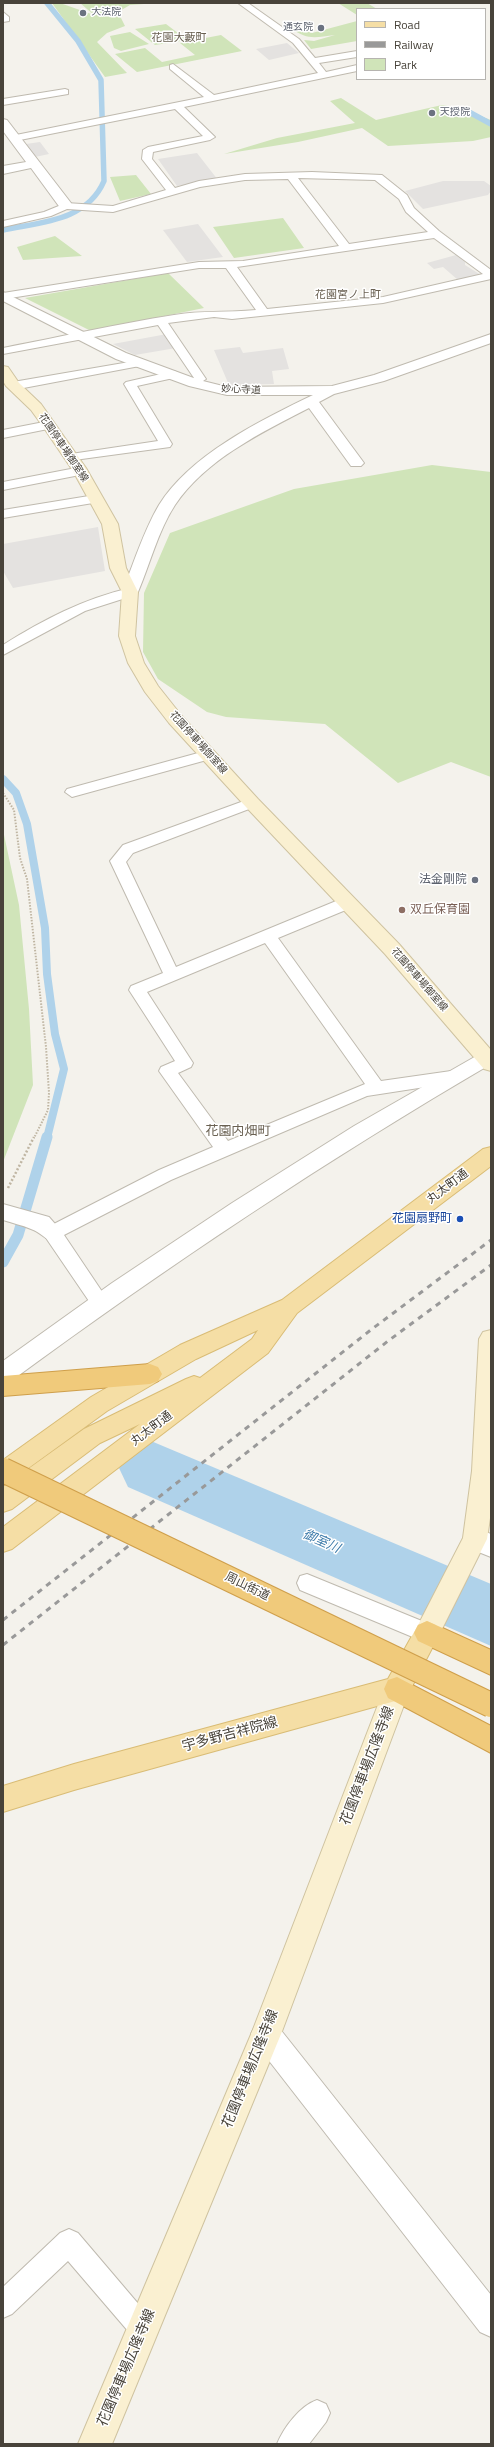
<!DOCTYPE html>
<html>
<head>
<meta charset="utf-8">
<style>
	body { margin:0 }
	#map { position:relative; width:494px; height:2447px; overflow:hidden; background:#f4f2ec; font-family:"Titillium Web",sans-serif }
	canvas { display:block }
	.frame { position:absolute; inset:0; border:4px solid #48433a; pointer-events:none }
	.legend { position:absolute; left:356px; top:8px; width:130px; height:72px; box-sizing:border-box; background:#fff; border:1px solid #b6b4b0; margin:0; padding:5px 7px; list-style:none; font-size:12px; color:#48433a }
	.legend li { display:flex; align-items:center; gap:8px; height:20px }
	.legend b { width:20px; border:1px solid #b6b4b0 }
</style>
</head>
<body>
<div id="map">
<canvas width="494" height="2447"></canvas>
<div class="frame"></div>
<ul class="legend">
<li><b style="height:5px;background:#f5dea5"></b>Road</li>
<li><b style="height:5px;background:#999"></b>Railway</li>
<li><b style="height:11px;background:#d0e4b9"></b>Park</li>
</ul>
</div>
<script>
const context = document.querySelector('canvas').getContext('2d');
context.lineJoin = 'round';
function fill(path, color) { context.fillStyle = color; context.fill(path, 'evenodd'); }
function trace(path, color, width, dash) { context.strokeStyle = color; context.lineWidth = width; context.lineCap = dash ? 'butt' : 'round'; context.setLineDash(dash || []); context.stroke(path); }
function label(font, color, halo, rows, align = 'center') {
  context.font = font + ' "Titillium Web","Noto Sans JP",sans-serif'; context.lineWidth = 3; context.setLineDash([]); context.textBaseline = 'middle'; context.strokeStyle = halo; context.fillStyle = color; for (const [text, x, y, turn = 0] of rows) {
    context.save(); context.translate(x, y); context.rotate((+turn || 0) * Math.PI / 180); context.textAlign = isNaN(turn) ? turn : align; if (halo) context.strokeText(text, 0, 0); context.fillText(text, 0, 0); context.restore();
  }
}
fill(new Path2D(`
	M 52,3 L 60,3 L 94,15 L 80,3 L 158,3 L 130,5 L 118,12 L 125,26 L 107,33 L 97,42 L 127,73 L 105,77 Z
	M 338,3 L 367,3 L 377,9 L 357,9 L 357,15 Z
	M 357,21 L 357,41 L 311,49 L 304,40 L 314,41 L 335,35 C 316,37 308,41 291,28 L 294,27 L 312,33 Z
	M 166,24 L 187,40 L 155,45 L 135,29 Z
	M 130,32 L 149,44 L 121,51 L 114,48 L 110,36 Z
	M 221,35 L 242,51 L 137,72 L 115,54 L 145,48 L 162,62 L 195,55 L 180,43 Z
	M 341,98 L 376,120 L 442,105 L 460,108 L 491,120 L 491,137 L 473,141 L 388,146 L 362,128 L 298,142 L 224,154 L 277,138 L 355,123 L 330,101 Z
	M 136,175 L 151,194 L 120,201 L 110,177 Z
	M 283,218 L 304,248 L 234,258 L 213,227 Z
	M 55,236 L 82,256 L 23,260 L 17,247 Z
	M 168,273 L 204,308 L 91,331 L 25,298 Z
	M 432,465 L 491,472 L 491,777 L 451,762 L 398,783 L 325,724 L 226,717 L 207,712 L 158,679 L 143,652 L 144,593 L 170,533 L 294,489 Z
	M 3,830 L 19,905 L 29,1009 L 33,1085 L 3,1162 Z`), '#d0e4b9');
fill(new Path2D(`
	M 287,43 L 299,53 L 269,60 L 256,49 Z
	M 40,142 L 49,154 L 35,157 L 26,144 Z
	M 197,153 L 218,180 L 177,186 L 158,159 Z
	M 443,181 L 484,181 L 491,186 L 491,191 L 488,195 L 423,209 L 405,191 Z
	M 198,224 L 223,257 L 187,262 L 163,230 Z
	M 456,255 L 465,262 L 465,265 L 481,275 L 458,280 L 443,267 L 434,269 L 427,263 Z
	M 167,334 L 176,348 L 135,355 L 113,344 Z
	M 240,347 L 243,353 L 283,348 L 289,369 L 272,371 L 274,384 L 229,385 L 214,350 Z
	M 98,527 L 105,571 L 13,588 L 3,571 L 3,544 Z`), '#e4e2e0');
trace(new Path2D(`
	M 469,112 L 491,124
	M 3,230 C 41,222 87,221 104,181 L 101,80 L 78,41 L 47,3`), '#afd2ea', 5.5);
trace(new Path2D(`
	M 3,779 L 16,793 L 27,824 L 45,928 L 47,974 L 55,1034 L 64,1069 L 47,1138`), '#afd2ea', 8);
trace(new Path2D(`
	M 3,1262 L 18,1235 L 47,1137`), '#afd2ea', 11);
fill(new Path2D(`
	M 151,1441 L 491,1584 L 491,1646 L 128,1487 L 119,1468 L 128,1449 Z`), '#afd2ea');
const lane = new Path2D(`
	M 238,3 L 248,3 L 299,39 L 315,58 L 357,51 L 357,57 L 319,63 L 326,72 L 357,65 L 357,71 L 184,107 L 215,137 L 210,140 L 153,152 L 152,159 L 175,188 L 199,181 L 245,174 L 312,172 L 382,175 L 407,195 L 414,208 L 439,231 L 491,270 L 491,279 L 383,303 L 232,319 L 214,317 L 168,323 L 206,379 L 194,387 L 188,383 L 194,378 L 158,325 L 3,354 L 3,348 C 60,337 117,324 174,315 C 202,310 229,313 256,310 L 226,268 L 199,268 L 4,299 L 3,293 L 199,262 L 243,261 L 339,246 L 288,179 L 245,180 L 200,187 L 113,212 L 67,209 L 51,216 L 3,227 L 3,221 L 44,212 L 66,203 L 113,206 L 166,190 L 142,159 L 143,150 L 148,147 L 203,136 L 175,109 L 15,141 L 10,138 L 11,136 L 204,97 L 170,69 L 170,65 L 173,64 L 214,95 L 318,73 L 293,43 ZM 298,178 L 375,180 L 399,199 L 406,212 L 428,232 L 349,244 ZM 434,238 L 483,274 L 383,297 L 267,309 L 237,267 Z
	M 3,12 L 9,17 L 9,21 L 3,22 Z
	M 65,89 L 68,90 L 68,94 L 3,105 L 3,99 Z
	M 141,360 L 147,363 L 145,365 L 13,390 L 7,386 L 13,382 Z
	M 174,371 L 178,373 L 178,377 L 137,386 L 172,444 L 170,447 L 67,461 L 65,458 L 71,454 L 158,441 L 124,384 L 126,382 Z
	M 49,421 L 53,422 L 55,425 L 53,428 L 3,438 L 3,430 Z
	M 81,467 L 85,468 L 87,471 L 85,474 L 3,490 L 3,482 Z
	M 95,495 L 99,496 L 101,499 L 99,502 L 3,518 L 3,510 Z
	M 130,588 L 137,592 L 135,595 L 85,611 L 3,655 L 3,645 C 43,620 83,599 130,588 Z
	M 209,750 L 214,752 L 216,755 L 214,758 L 72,797 L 65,792 L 67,789 Z
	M 252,798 L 257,800 L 259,803 L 257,806 L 133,853 L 126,862 L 176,967 L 341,899 L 353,899 L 355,903 L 353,907 L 278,938 L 381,1081 L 451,1071 L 457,1073 L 459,1077 L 457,1081 L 451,1083 L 367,1096 L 171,1180 L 64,1235 L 109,1302 L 107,1307 L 100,1309 L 93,1307 L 46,1238 L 43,1233 L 46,1228 L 159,1170 L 213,1147 L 159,1071 L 161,1067 L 175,1061 L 129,990 L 131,986 L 163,973 L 110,861 L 123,845 ZM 265,943 L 365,1084 L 228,1141 L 178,1073 L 191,1067 L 193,1063 L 147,992 Z
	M 307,1574 L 434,1626 L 438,1633 L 434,1640 L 427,1643 L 300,1590 L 297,1583 L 300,1576 Z
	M 69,2229 L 78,2233 L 152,2320 L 156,2329 L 152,2338 L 143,2342 L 134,2338 L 68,2261 L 12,2314 L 3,2318 L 3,2287 L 60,2233 Z
	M 317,2400 L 326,2404 L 330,2413 L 326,2422 L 309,2444 L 277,2444 C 284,2427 300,2406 317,2400 Z`);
const street = new Path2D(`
	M 3,119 L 7,120 L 71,203 L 72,206 L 71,209 L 61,209 L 31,168 L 3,174 L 3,166 L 26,162 L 3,131 Z
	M 3,292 L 126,353 L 199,380 L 227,387 L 332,386 L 374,375 L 491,334 L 491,343 L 384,381 L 334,394 L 319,402 L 364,463 L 361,466 L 351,466 L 309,408 C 262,432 205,460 175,505 C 158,531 150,564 138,592 L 136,595 L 124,595 L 122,592 C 134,563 143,532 159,505 C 190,455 261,420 313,395 L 227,395 L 189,386 L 116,359 L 3,301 Z
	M 485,1051 L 491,1052 L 491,1064 C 325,1161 166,1267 11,1381 L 3,1384 L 3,1361 L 112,1283 L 232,1203 L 354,1126 Z
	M 3,1204 L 49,1217 L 63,1233 L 60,1239 C 45,1244 44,1233 31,1229 C 22,1225 12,1223 3,1220 Z
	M 475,1528 L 491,1534 L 491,1557 L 466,1547 L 463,1539 L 466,1531 Z
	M 266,2019 L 276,2024 L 491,2295 L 491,2337 L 480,2332 L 256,2044 L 251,2034 L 256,2024 Z`);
const secondary = new Path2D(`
	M 3,366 L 8,367 L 19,383 L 41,404 L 86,468 L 118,524 L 126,568 L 138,592 L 135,636 L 144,663 L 158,686 L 181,715 L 258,799 L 399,944 L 491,1050 L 491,1071 L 484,1069 L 385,954 L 246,807 L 169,723 L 145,692 L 128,663 L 119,636 L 122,592 L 110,568 L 102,524 L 73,471 L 44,428 L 31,410 L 6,386 L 3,381 Z
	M 491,1330 L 491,1511 L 487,1539 L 436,1641 L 427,1645 L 418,1641 L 414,1633 L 463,1538 L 472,1471 L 479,1339 L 483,1332 Z
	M 397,1677 L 406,1680 L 410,1689 L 281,2034 L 112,2444 L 78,2444 L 252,2032 L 384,1689 L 388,1680 Z`);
const primary = new Path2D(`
	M 491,1147 L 491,1166 L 297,1313 L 268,1353 L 12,1549 L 3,1552 L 3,1527 L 140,1424 L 100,1443 L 12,1509 L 3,1512 L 3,1487 L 84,1429 L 186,1379 L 194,1376 L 200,1378 L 252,1339 L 258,1330 L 196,1359 L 107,1411 L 12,1480 L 3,1483 L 3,1460 L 91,1397 L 180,1345 L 282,1300 L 483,1149 Z
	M 427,1621 L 436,1625 L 440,1633 L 406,1698 L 74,1790 L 3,1812 L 3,1786 L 74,1764 L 388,1679 L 418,1625 Z`);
const highway = new Path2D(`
	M 150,1364 L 158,1367 L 162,1374 L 158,1381 L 150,1384 L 3,1396 L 3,1376 Z
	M 427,1621 L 491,1650 L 491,1675 L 418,1641 L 414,1633 L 418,1625 Z
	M 397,1677 L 491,1726 L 491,1753 L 388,1698 L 384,1689 L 388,1680 Z`);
trace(lane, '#bfbaaf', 2);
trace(street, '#bfbaaf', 2);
trace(secondary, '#cfc3a0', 2);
trace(primary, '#d9bc75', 2);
trace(highway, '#cf9f4b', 2);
trace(new Path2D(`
	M 3,793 L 14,810 L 20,858 L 27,879 L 46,1047 L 49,1093 L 48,1110 L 34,1138`), '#bfb5a2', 2, [1.5, 1.5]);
trace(new Path2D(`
	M 8,1188 L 34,1137`), '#bfb5a2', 2.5, [2, 2]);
fill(lane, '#fff');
fill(street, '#fff');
fill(secondary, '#faf0d1');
fill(primary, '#f5dea5');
fill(highway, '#f0ca7b');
trace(new Path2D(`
	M 3,1620 L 372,1329 L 491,1240
	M 3,1645 L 388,1341 L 491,1265`), '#999', 3, [5.5, 5.5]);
const highwayBridge = new Path2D(`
	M 3,1470 L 491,1705`);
trace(highwayBridge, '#cf9f4b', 26, []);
trace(highwayBridge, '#f0ca7b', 24);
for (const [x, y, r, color] of [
	[83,13,4,"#6b7280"],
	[321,28,4,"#6b7280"],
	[432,113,4,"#6b7280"],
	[475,880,4,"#6b7280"],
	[402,910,4,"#8d6e63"],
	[460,1219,4,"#1a4fb4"]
]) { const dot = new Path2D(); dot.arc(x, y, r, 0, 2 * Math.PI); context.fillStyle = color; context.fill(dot); trace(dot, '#fff', 1.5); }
label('10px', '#5b616d', '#fff', [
	["大法院",91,13],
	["通玄院",313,28,"right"],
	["天授院",440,113]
], 'left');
label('10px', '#48433a', '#fff', [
	["妙心寺道",241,390,3],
	["花園停車場御室線",63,448,56],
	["花園停車場御室線",198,743,48],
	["花園停車場御室線",419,980,49]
]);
label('11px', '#6a6152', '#fff', [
	["花園大藪町",179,38],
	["花園宮ノ上町",348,295]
]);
label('12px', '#5b616d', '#fff', [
	["法金剛院",467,880]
], 'right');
label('12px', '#785e54', '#fff', [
	["双丘保育園",410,910]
], 'left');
label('12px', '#48433a', '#fff', [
	["丸太町通",448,1187,-37],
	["丸太町通",152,1429,-37],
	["周山街道",247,1587,26]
]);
label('12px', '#164399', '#fff', [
	["花園扇野町",452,1219]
], 'right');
label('13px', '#6a6152', '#fff', [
	["花園内畑町",238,1132]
]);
label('italic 13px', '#3d7baa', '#fff', [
	["御室川",321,1542,24]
]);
label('14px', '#48433a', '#fff', [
	["宇多野吉祥院線",230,1735,-15],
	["花園停車場広隆寺線",368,1766,-69],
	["花園停車場広隆寺線",251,2069,-68],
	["花園停車場広隆寺線",127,2368,-67]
]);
</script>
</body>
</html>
